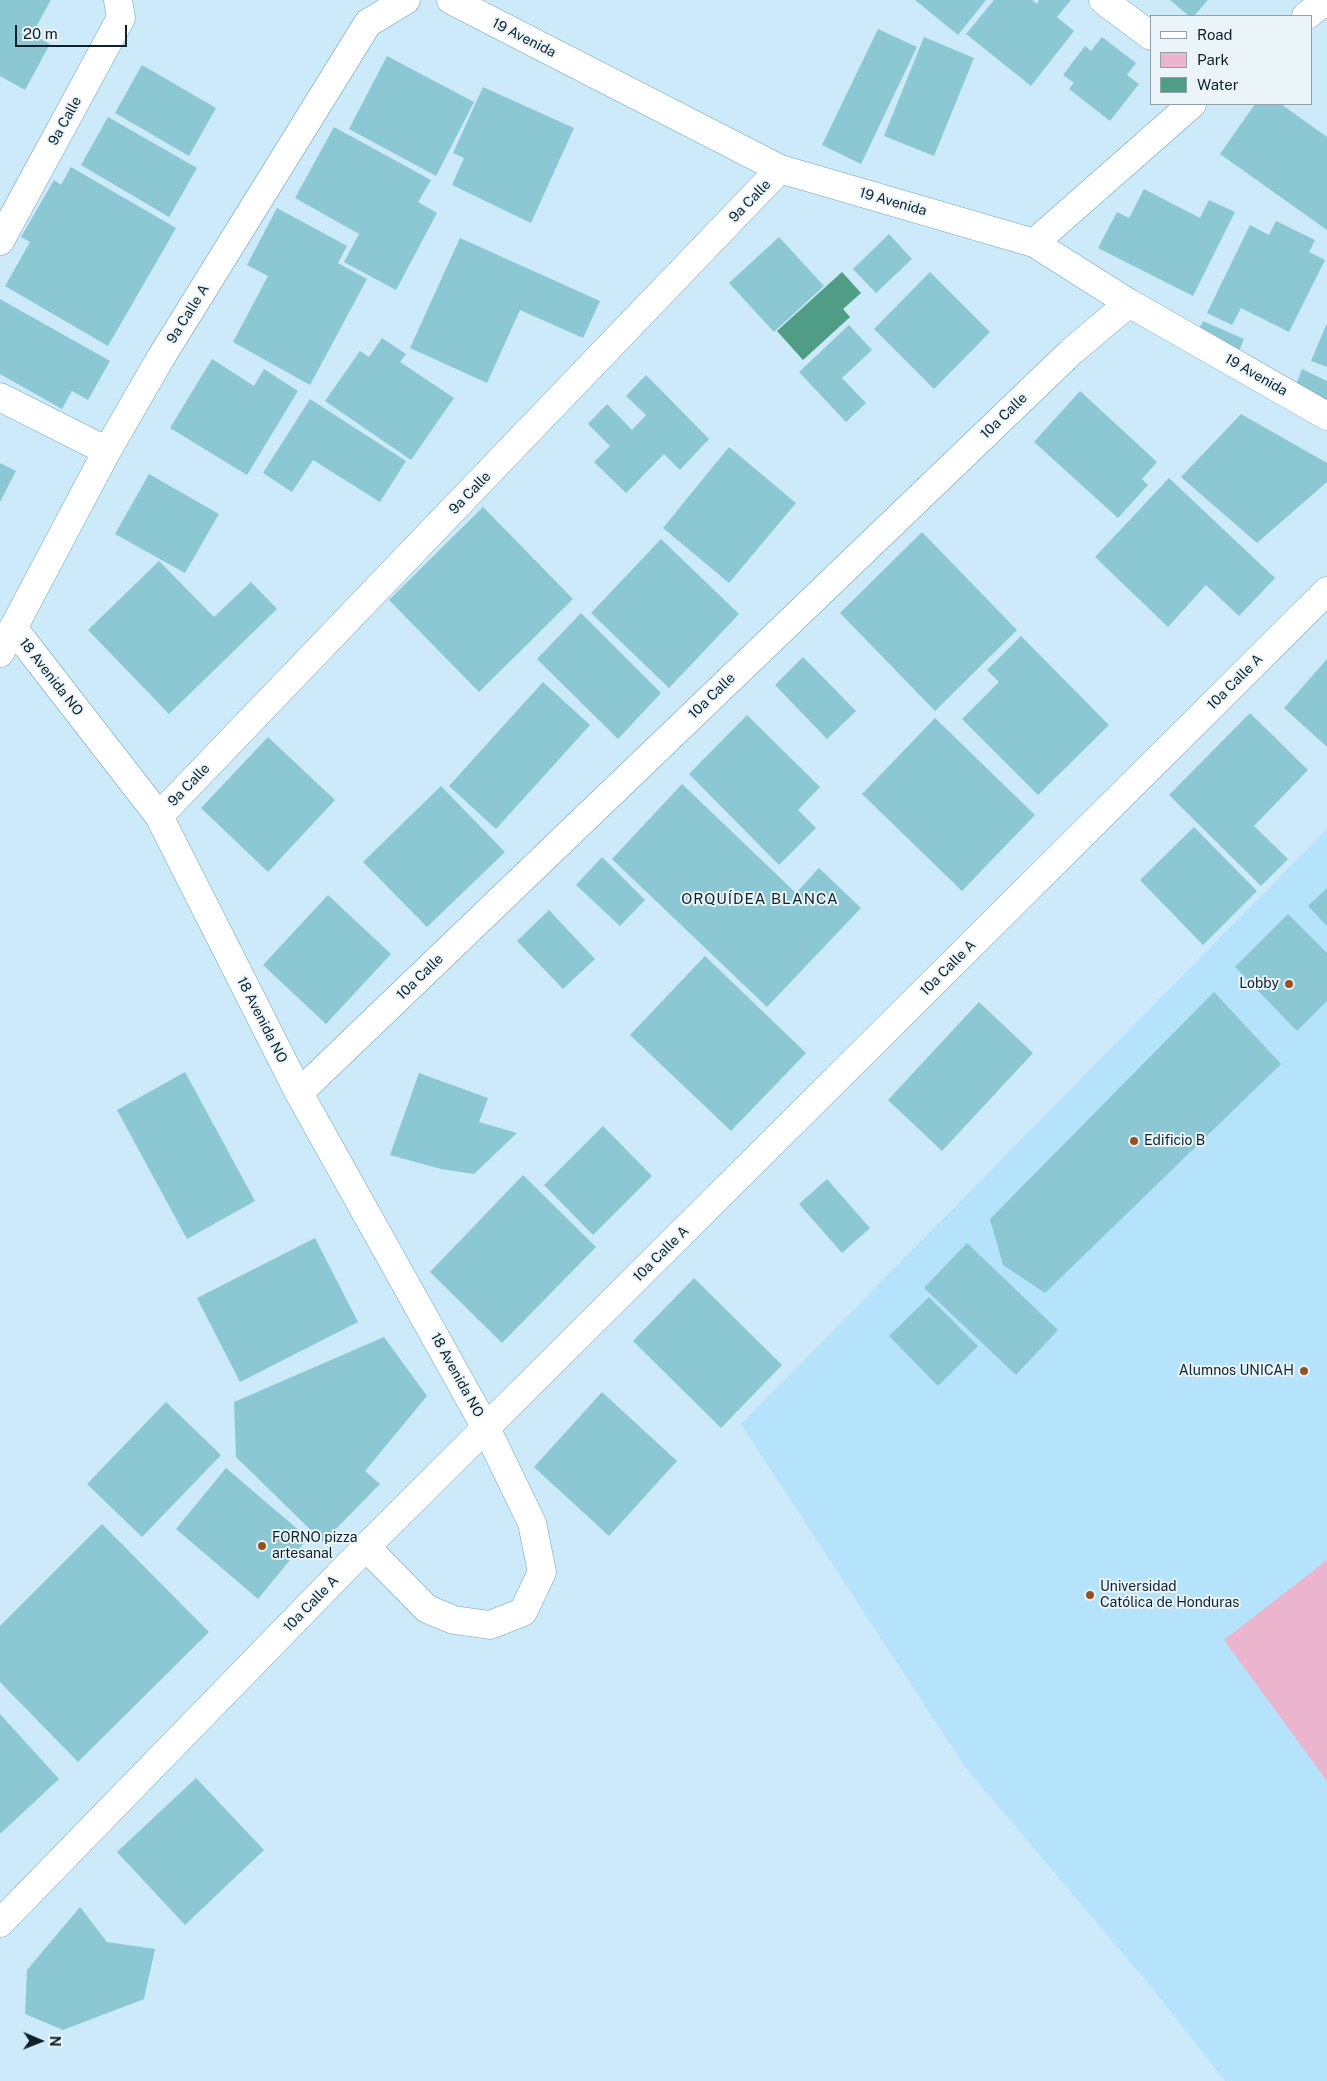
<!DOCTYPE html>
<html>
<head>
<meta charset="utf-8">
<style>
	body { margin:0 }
	#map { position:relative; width:1327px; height:2081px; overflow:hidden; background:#cceafa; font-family:"Public Sans",sans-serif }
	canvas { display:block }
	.legend { position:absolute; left:1150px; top:15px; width:162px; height:90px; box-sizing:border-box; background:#eaf4f9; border:1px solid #92a0a7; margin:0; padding:6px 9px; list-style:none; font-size:15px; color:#0d222b }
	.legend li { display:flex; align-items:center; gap:10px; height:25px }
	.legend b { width:25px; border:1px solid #92a0a7 }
	.north { position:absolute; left:15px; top:2016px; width:50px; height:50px; -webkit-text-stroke:4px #eaf4f9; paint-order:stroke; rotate:91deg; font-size:14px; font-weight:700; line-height:20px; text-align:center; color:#0d222b }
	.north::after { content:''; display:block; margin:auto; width:18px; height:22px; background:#0d222b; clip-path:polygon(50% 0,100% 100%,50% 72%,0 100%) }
	.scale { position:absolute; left:15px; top:25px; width:112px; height:22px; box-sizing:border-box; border:2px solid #0d222b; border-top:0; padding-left:6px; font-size:15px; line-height:18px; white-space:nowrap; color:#0d222b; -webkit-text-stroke:4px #eaf4f9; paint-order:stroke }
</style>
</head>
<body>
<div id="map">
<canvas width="1327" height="2081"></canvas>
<ul class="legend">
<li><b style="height:6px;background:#fff"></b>Road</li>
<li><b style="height:14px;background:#ebb5cd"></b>Park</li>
<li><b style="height:14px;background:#4e9d84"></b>Water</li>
</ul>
<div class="north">N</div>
<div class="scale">20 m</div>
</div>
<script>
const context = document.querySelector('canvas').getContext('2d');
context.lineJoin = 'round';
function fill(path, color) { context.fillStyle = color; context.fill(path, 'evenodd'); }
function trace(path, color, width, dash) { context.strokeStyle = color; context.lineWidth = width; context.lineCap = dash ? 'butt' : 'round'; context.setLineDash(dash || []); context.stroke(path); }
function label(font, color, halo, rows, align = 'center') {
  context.font = font + ' "Public Sans",sans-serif'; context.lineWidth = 4; context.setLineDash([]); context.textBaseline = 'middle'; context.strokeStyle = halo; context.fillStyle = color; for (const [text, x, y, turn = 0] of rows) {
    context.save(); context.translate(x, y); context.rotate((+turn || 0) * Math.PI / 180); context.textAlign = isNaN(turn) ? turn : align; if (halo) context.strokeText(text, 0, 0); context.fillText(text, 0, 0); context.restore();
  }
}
fill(new Path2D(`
	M 1327,829 L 1327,2081 L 1225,2081 L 1153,1989 L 965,1767 L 741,1424 Z`), '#b4e3fb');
fill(new Path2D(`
	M 1327,1560 L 1327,1781 L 1224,1640 Z`), '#ebb5cd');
fill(new Path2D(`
	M 842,272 L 861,293 L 843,309 L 850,317 L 803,360 L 777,331 Z`), '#4e9d84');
fill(new Path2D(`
	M 0,0 L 51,0 L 32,34 L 50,44 L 25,90 L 0,76 Z
	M 915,0 L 986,0 L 958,35 Z
	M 994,0 L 1032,0 L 1037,4 L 1039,0 L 1071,0 L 1057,17 L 1074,31 L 1031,86 L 966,34 Z
	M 1170,0 L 1208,0 L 1194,16 L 1189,16 Z
	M 878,29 L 917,47 L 861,164 L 822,145 Z
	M 924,37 L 974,58 L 934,156 L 884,136 Z
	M 1102,37 L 1136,63 L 1127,75 L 1139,84 L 1110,121 L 1069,89 L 1074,83 L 1063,75 L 1085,46 L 1091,51 Z
	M 387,56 L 474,102 L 436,176 L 349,129 Z
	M 142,65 L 216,108 L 189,156 L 115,113 Z
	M 483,87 L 574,128 L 531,223 L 452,185 L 464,158 L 453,153 Z
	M 1255,104 L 1281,104 L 1327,137 L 1327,230 L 1220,154 Z
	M 108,117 L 197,168 L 169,217 L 81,165 Z
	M 334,127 L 431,180 L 418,202 L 437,213 L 396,290 L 344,262 L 359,234 L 295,198 Z
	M 71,167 L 176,228 L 108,346 L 5,286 L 30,242 L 21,237 L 54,180 L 61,185 Z
	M 1144,189 L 1200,218 L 1209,200 L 1235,212 L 1193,296 L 1098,248 L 1117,212 L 1129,218 Z
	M 277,208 L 347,246 L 338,263 L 367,279 L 310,385 L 233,342 L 268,276 L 247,265 Z
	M 1276,221 L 1315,240 L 1309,252 L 1325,260 L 1289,332 L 1241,308 L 1232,325 L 1207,313 L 1250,225 L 1269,235 Z
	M 889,234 L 912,259 L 876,293 L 853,269 Z
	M 779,237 L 824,286 L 774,332 L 729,283 Z
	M 460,238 L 600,301 L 583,338 L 520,310 L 487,383 L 410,348 Z
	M 930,272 L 990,332 L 934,389 L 874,329 Z
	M 0,299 L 110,361 L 88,400 L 72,391 L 62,409 L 0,374 Z
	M 1203,321 L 1244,339 L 1237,356 L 1195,337 Z
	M 1327,323 L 1327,367 L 1311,361 Z
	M 849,325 L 872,350 L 842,378 L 866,403 L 846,422 L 799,372 Z
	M 382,338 L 406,354 L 400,362 L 454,398 L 411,460 L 325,401 L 360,351 L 369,357 Z
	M 212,359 L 254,386 L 264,369 L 298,391 L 247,475 L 170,428 Z
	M 1302,369 L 1327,381 L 1327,402 L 1295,387 Z
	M 646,375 L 709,439 L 680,470 L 664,454 L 626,493 L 594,462 L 610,446 L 588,424 L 607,404 L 632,430 L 646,415 L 626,396 Z
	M 1080,391 L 1157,462 L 1142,479 L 1148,485 L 1118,518 L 1034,442 Z
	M 310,399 L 406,461 L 380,502 L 313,460 L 292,492 L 263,473 Z
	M 1241,414 L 1327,463 L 1327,482 L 1257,543 L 1181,477 Z
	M 729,447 L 796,503 L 729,583 L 663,528 Z
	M 0,463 L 16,471 L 0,502 Z
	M 149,474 L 219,514 L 185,573 L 115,534 Z
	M 1169,478 L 1275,578 L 1239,616 L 1206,585 L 1168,627 L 1095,557 Z
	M 483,507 L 573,599 L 479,692 L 389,600 Z
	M 922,532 L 1017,630 L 935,711 L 840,613 Z
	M 661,539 L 739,614 L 669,688 L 591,613 Z
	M 159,561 L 214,617 L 251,582 L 277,609 L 169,714 L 88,630 Z
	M 581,613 L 661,693 L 618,739 L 537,659 Z
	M 1021,636 L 1109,725 L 1038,795 L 962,719 L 999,682 L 987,670 Z
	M 803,657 L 856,711 L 827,739 L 775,685 Z
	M 1327,659 L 1327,747 L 1284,708 Z
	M 543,682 L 590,725 L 496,829 L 449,786 Z
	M 1250,713 L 1308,770 L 1254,826 L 1288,859 L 1261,886 L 1169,795 Z
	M 747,715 L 820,787 L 798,810 L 816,828 L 779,865 L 689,774 Z
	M 935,718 L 1035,815 L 962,891 L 862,794 Z
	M 268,737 L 335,800 L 268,872 L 201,808 Z
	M 682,784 L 796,893 L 819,868 L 861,908 L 767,1007 L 612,859 Z
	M 441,786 L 505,852 L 427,927 L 363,862 Z
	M 1194,827 L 1257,891 L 1203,945 L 1140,880 Z
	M 602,857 L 645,900 L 620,926 L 576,885 Z
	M 1327,888 L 1327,926 L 1308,906 Z
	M 328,895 L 391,954 L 326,1024 L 263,965 Z
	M 549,910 L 595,959 L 563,989 L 517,941 Z
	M 1288,914 L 1327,953 L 1327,1001 L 1297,1031 L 1235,967 Z
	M 705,956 L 806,1053 L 731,1131 L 630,1035 Z
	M 1214,992 L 1281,1064 L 1045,1293 L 1003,1265 L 990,1219 Z
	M 979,1002 L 1033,1053 L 942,1151 L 888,1100 Z
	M 185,1072 L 255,1201 L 187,1239 L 117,1110 Z
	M 419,1073 L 488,1098 L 479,1122 L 517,1133 L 474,1174 L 441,1169 L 390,1155 Z
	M 603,1126 L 652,1176 L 593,1235 L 544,1185 Z
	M 523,1175 L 596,1247 L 502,1343 L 430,1272 Z
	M 827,1179 L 870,1228 L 842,1253 L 799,1204 Z
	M 315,1238 L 358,1322 L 240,1382 L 197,1298 Z
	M 967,1243 L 1058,1330 L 1016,1375 L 924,1288 Z
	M 694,1278 L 782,1365 L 721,1428 L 633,1341 Z
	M 929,1297 L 978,1346 L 938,1386 L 889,1336 Z
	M 384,1337 L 427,1396 L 365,1471 L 380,1484 L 323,1542 L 236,1457 L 234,1402 Z
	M 602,1392 L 677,1461 L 609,1536 L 534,1467 Z
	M 166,1402 L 221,1455 L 142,1537 L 87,1484 Z
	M 226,1468 L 308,1538 L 258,1599 L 176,1529 Z
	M 102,1524 L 209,1632 L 78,1762 L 0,1682 L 0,1626 Z
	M 0,1714 L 59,1779 L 0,1834 Z
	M 196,1778 L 264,1850 L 185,1925 L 117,1852 Z
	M 80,1907 L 107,1942 L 155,1949 L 144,1999 L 63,2030 L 25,2014 L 27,1970 Z`), '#8bc8d3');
const minor = new Path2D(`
	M 451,0 L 780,169 L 1034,243 L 1129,303 L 1327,416
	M 1103,0 L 1151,36
	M 1306,16 L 1327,0
	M 0,241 L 121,18 L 118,0
	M 1034,243 L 1192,104
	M 0,397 L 107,451
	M 14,629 L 159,816 L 299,1093 L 486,1428 L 532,1523 L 542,1572 L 523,1612 L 490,1625 L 454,1620 L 427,1609 L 366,1547
	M 0,653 L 107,451 L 160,359 L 368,23 L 406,0
	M 159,816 L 780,169
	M 299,1093 L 1071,352 L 1129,303
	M 0,1923 L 366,1547 L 1327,591`);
trace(minor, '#72a3bc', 29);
trace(minor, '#fff', 28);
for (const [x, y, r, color] of [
	[1289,984,5,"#955024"],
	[1134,1141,5,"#955024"],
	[1304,1371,5,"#955024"],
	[262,1546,5,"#955024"],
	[1090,1595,5,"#955024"]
]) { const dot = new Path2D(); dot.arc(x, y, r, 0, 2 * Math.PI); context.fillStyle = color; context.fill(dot); trace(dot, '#eaf4f9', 2); }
label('14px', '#0d222b', '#eaf4f9', [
	["19 Avenida",524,38,27],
	["9a Calle",65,121,-61],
	["9a Calle",750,201,-46],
	["19 Avenida",893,202,16],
	["9a Calle A",188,314,-58],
	["19 Avenida",1256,375,30],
	["10a Calle",1004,416,-44],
	["9a Calle",470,493,-46],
	["18 Avenida NO",51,677,52],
	["10a Calle A",1235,682,-45],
	["10a Calle",712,696,-44],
	["9a Calle",189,785,-46],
	["10a Calle A",948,968,-45],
	["10a Calle",420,977,-44],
	["18 Avenida NO",262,1020,63],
	["10a Calle A",661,1254,-45],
	["18 Avenida NO",457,1375,61],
	["10a Calle A",311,1604,-46]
]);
label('14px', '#0d222b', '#eaf4f9', [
	["Lobby",1279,984,"right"],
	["Edificio B",1144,1141],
	["Alumnos UNICAH",1294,1371,"right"],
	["FORNO pizza",272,1538],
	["artesanal",272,1554],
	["Universidad",1100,1587],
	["Católica de Honduras",1100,1603]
], 'left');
context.letterSpacing = '1px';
label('15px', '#0d222b', '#eaf4f9', [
	["ORQUÍDEA BLANCA",760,899]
]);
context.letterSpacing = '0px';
</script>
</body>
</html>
